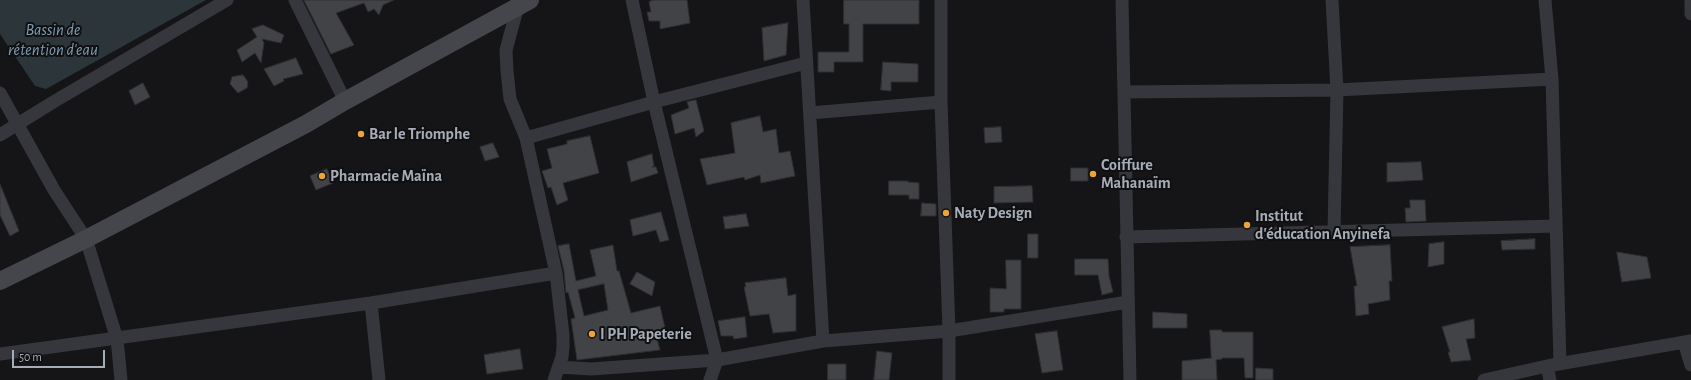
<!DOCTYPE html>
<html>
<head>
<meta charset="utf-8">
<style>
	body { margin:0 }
	#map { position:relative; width:1691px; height:380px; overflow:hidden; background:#151517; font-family:"Alegreya Sans",sans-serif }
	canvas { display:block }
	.scale { position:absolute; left:12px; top:350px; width:93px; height:18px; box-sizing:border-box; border:2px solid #a7adb6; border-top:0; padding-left:5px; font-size:12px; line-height:14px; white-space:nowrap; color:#a7adb6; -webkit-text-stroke:3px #101012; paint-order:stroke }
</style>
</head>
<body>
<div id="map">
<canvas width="1691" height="380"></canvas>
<div class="scale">50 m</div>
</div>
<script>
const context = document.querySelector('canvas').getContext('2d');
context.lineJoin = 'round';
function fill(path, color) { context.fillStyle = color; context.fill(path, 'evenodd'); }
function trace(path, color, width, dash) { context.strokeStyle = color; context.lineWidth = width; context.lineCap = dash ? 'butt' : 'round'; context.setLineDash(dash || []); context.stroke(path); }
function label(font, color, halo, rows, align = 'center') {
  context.font = font + ' "Alegreya Sans",sans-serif'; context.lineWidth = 4; context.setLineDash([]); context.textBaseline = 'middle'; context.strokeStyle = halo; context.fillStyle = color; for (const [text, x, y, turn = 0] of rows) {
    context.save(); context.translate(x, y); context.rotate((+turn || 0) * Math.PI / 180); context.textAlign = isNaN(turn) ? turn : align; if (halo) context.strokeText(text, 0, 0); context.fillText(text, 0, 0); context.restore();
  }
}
fill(new Path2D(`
	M 0,0 L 206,0 L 46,89 L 35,86 L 0,34 Z`), '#2b353a');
const building = new Path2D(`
	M 304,0 L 394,0 L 383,5 L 379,15 L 374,9 L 368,12 L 364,3 L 336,13 L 354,45 L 331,54 Z
	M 653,0 L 687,0 L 690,23 L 660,29 L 660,21 L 649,21 L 647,12 L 651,12 L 649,2 Z
	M 844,0 L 919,0 L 919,24 L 863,24 L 863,62 L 834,62 L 834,72 L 818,72 L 818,52 L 849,52 L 849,24 L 844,24 Z
	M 788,23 L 786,55 L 764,61 L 762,28 Z
	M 263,25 L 284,35 L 281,43 L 262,39 L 264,43 L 261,63 L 255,53 L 242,62 L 237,50 L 257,37 L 252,29 Z
	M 296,58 L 303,74 L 283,79 L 284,81 L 274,86 L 264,69 Z
	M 883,62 L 918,64 L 918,82 L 891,82 L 891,91 L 881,90 Z
	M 243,75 L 248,82 L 247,88 L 238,93 L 230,84 L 232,77 Z
	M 143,83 L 150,97 L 135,105 L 129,91 Z
	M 696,100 L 704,131 L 696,137 L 694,128 L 675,134 L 671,115 L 689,108 L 687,102 Z
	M 760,116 L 763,132 L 776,129 L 779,153 L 790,151 L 795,176 L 761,183 L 760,175 L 745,180 L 744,177 L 707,185 L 700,159 L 735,153 L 731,123 Z
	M 1001,127 L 1002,142 L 985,143 L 984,128 Z
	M 590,136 L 599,173 L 563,183 L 568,200 L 557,205 L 551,187 L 548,188 L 542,171 L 552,168 L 547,149 L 567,144 L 567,141 Z
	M 493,143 L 499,157 L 485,161 L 480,147 Z
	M 652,154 L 654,166 L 652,167 L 656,167 L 658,173 L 631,182 L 627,162 Z
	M 1421,162 L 1423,180 L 1387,182 L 1387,163 Z
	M 1071,168 L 1088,168 L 1088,181 L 1071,181 Z
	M 327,169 L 333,183 L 316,190 L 310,176 Z
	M 889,181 L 908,181 L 908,182 L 919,183 L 919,199 L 909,199 L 909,195 L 889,195 Z
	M 0,184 L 19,231 L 10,236 L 0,215 Z
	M 1032,186 L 1033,202 L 994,203 L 994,187 Z
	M 1410,200 L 1425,200 L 1426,221 L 1406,222 L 1405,208 L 1410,208 Z
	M 922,203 L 936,204 L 936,216 L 921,216 Z
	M 661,212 L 669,240 L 660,242 L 656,230 L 633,236 L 630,220 Z
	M 746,214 L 749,226 L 725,229 L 723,217 Z
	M 1028,234 L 1038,234 L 1038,258 L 1028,258 Z
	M 1535,239 L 1535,249 L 1502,250 L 1501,241 Z
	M 1444,242 L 1444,264 L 1428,267 L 1429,244 Z
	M 569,244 L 576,281 L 596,276 L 590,250 L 613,245 L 617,271 L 619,271 L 631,313 L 660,306 L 667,337 L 657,339 L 660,350 L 577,360 L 571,319 L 575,318 L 568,292 L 566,293 L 564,271 L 558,246 ZM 604,284 L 608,310 L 584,316 L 578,290 Z
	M 1390,245 L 1392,281 L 1389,281 L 1390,300 L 1368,304 L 1369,314 L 1356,316 L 1354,286 L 1357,286 L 1350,247 Z
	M 1617,252 L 1647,257 L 1651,278 L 1622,282 Z
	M 1075,259 L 1108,259 L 1109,276 L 1113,292 L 1102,295 L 1098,275 L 1075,275 Z
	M 1006,260 L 1021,260 L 1021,309 L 1004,309 L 1004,312 L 990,312 L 990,288 L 1006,289 Z
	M 637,272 L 655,282 L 652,296 L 630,284 Z
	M 786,278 L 788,296 L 796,294 L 796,331 L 773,333 L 769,314 L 750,316 L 744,287 L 746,287 L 745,283 Z
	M 1153,312 L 1187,314 L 1187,328 L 1153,328 Z
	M 745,317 L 747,337 L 734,339 L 733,336 L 721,336 L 718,321 Z
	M 1474,319 L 1475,338 L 1466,339 L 1471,360 L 1451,362 L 1448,352 L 1450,352 L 1442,327 Z
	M 1210,330 L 1222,330 L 1222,332 L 1253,332 L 1253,378 L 1245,378 L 1244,358 L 1222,358 L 1222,359 L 1216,360 L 1217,380 L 1182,380 L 1182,361 L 1211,358 Z
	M 1057,331 L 1063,370 L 1042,373 L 1035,334 Z
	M 520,349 L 523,369 L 487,374 L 484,355 Z
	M 877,351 L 892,353 L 889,380 L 874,380 Z
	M 828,364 L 846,364 L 846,380 L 828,380 Z
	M 1256,368 L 1273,369 L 1273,380 L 1256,380 Z`);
fill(building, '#414347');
trace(building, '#2f2f33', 1);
trace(new Path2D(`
	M 295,0 L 345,101
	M 632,0 L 654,102 L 717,360 L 710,380
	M 803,0 L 823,341
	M 941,0 L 941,102 L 949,331 L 949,380
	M 1122,0 L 1130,380
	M 1332,0 L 1337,90 L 1334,231
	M 1545,0 L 1552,79 L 1560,363
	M 1691,0 L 1691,14
	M 519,2 L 506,50 L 507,71 L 510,99 L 526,138 L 556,273 L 563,335 L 563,347 L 562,357 L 554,380
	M 1124,92 L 1337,90 L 1552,79
	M 0,93 L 54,190 L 86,239 L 117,339 L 121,380
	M 810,113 L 941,102
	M 0,135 L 55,101 L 227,0
	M 526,138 L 654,102 L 806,63
	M 1126,237 L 1556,226
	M 371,303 L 379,380
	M 1684,342 L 1691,365
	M 0,354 L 371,303 L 556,273
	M 1547,366 L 1550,380
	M 559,367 L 591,369 L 717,360 L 823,341 L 949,331 L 1128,302
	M 1484,380 L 1547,366 L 1691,341`), '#36373c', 13);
trace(new Path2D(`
	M 0,281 L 86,239 L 306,124 L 345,101 L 530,0`), '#44464c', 18);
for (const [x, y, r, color] of [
	[361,134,4,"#eca337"],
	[1093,174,4,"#eca337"],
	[322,176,4,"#eca337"],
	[946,213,4,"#eca337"],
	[1247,225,4,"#eca337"],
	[592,334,4,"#eca337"]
]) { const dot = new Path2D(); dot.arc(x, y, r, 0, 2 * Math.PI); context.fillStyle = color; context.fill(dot); trace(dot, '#101012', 1.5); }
label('bold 16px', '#a7adb6', '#101012', [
	["Bar le Triomphe",369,134],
	["Coiffure",1101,165],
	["Mahanaïm",1101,183],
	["Pharmacie Maïna",330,176],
	["Naty Design",954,213],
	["Institut",1255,216],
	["d'éducation Anyinefa",1255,234],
	["I PH Papeterie",600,334]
], 'left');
label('italic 17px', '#7f9db1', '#101012', [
	["Bassin de",53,30],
	["rétention d'eau",53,50]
]);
</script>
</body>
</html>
